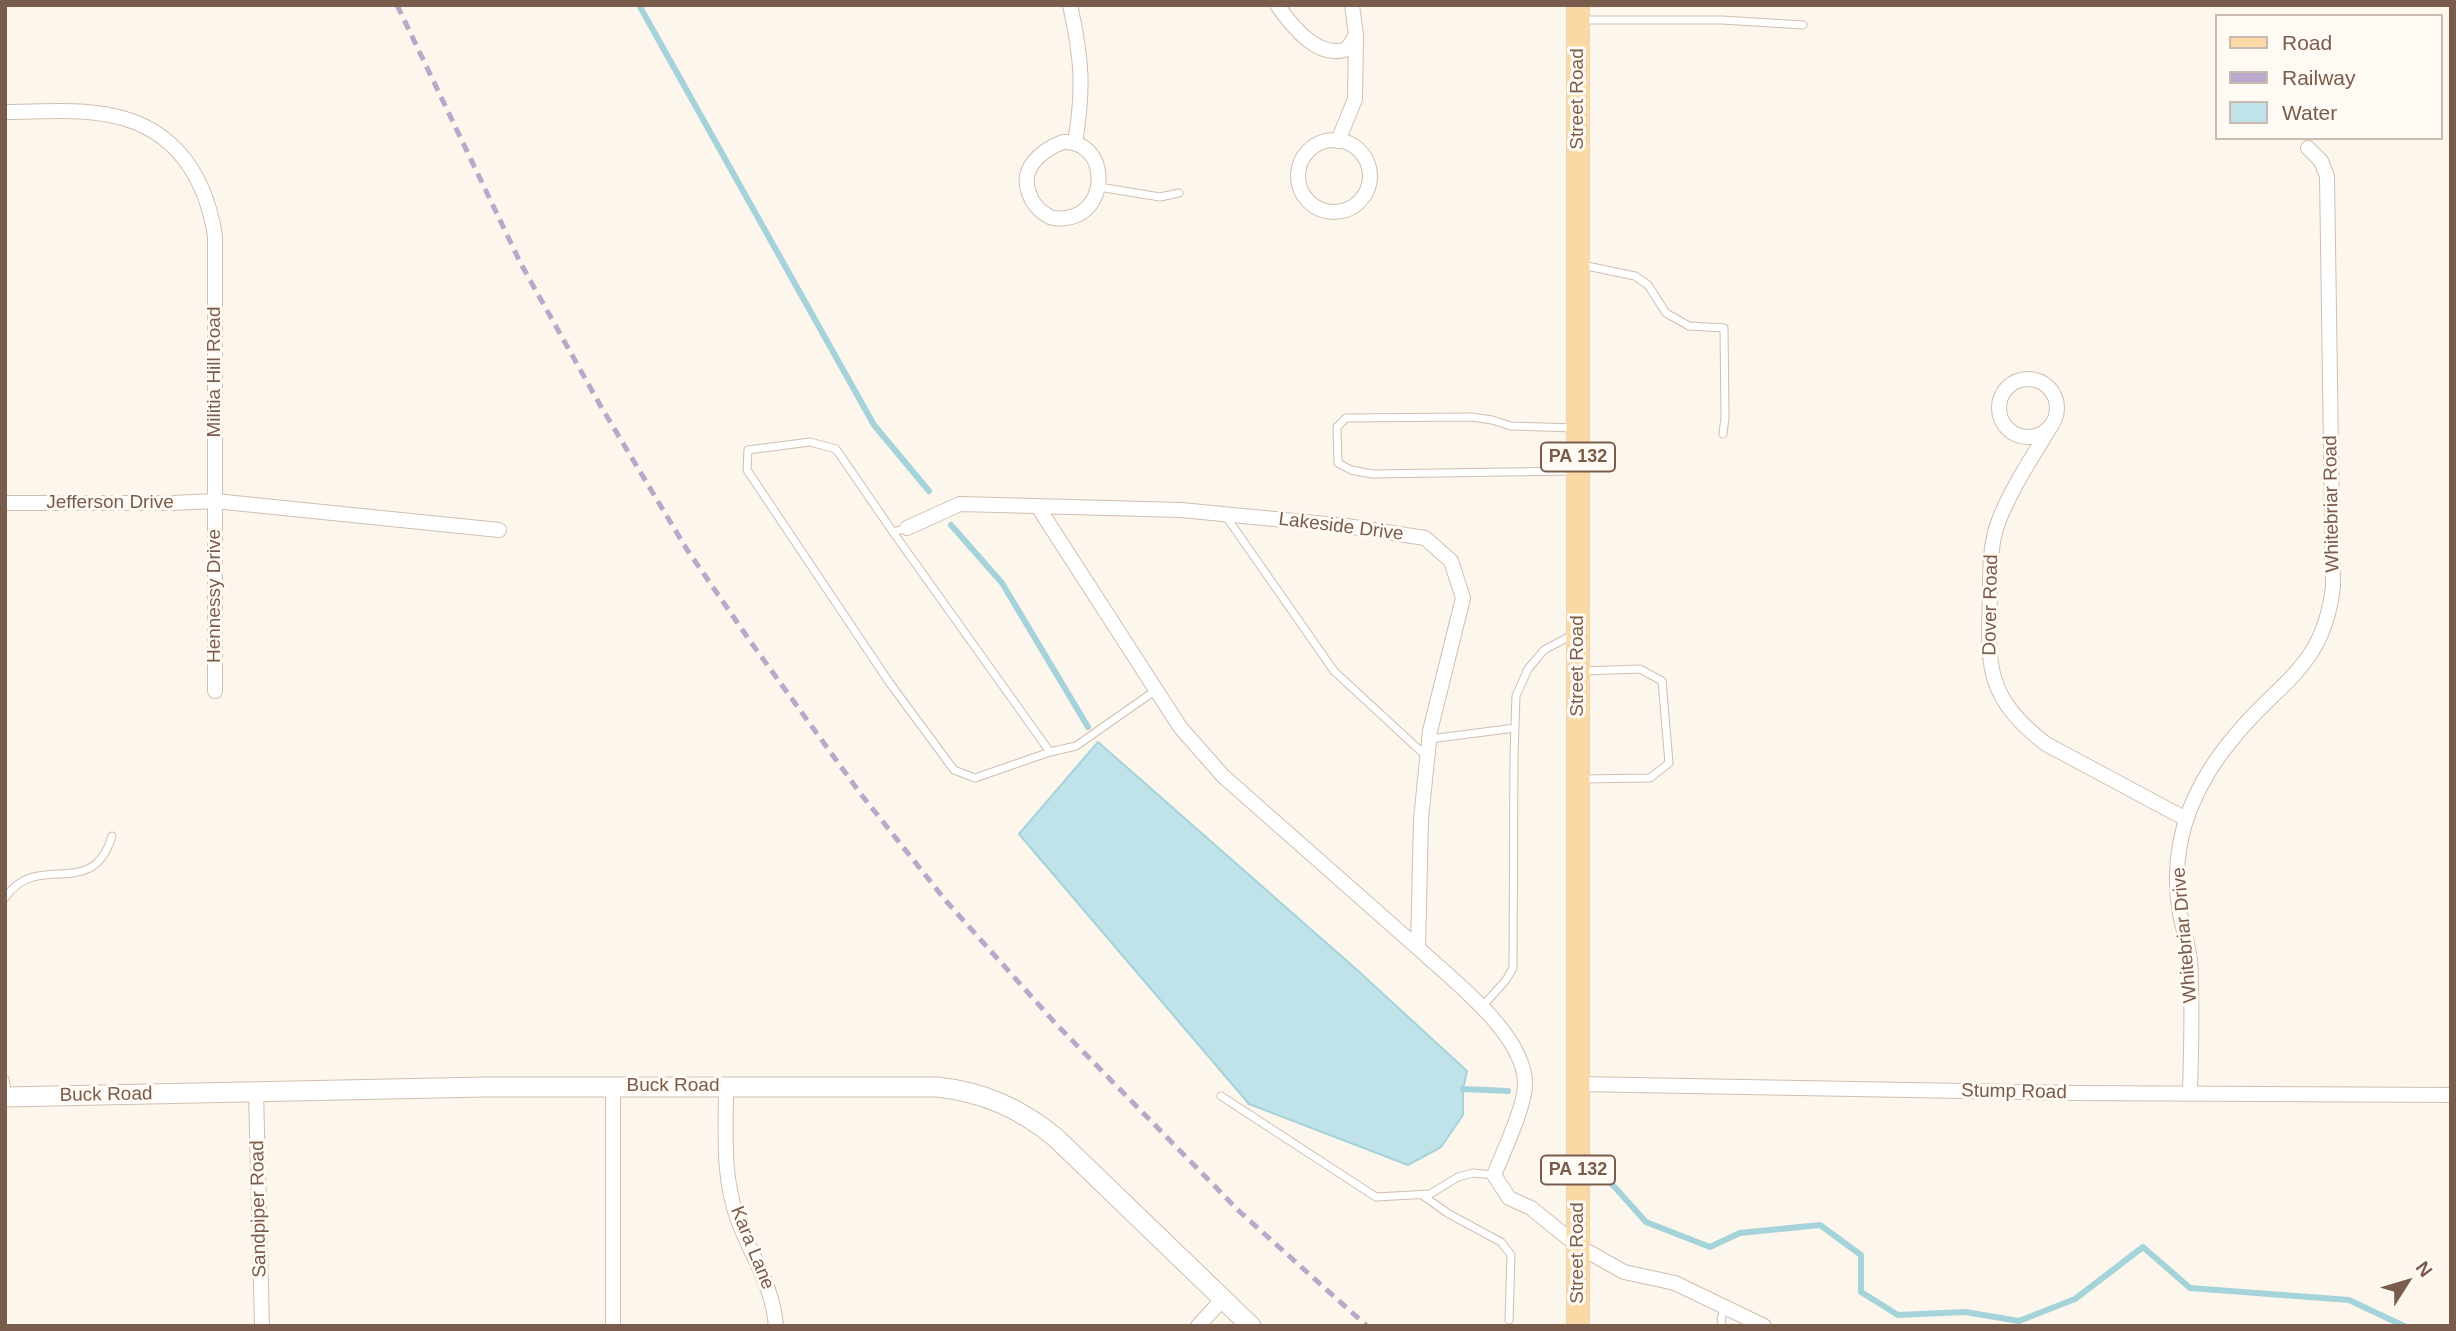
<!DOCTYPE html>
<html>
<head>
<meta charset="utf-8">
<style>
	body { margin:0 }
	#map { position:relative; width:2456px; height:1331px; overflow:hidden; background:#fdf6ec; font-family:Arial,sans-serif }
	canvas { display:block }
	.frame { position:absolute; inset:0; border:7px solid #7a5c4d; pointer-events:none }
	.legend { position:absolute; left:2215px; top:14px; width:228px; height:126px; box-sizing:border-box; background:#fffaf3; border:2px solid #cabbb1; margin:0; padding:9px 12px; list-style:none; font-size:21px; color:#7a5c4d }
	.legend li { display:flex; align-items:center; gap:14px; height:35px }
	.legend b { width:35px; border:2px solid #cabbb1 }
	.north { position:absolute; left:2372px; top:1247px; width:70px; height:70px; -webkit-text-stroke:5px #fffaf3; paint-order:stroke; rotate:53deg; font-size:19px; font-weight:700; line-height:28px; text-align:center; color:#7a5c4d }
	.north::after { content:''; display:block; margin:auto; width:24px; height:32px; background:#7a5c4d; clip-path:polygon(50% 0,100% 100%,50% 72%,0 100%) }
</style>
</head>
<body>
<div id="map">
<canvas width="2456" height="1331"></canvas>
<div class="frame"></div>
<ul class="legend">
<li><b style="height:9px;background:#fbd9a5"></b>Road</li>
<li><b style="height:9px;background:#b9a8c9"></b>Railway</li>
<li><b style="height:19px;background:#bfe3e8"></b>Water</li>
</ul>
<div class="north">N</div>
</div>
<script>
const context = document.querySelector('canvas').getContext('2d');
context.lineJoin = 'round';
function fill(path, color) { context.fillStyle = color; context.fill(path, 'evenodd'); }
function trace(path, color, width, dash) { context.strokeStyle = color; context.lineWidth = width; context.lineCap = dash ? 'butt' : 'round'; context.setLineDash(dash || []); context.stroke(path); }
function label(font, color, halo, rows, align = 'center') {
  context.font = font + ' Arial,sans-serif'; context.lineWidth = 6; context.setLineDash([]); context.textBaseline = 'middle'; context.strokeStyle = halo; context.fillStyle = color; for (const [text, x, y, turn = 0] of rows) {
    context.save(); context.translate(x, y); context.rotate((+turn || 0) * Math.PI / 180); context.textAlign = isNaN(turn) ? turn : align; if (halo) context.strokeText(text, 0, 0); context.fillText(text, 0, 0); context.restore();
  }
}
const water = new Path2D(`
	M 1098,742 L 1356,969 L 1467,1071 L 1463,1089 L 1463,1115 L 1441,1147 L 1408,1165 L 1249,1104 L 1019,834 Z`);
fill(water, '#bfe3e8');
trace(water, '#a5d3da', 2);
trace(new Path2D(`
	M 639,5 L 874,425 L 929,491
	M 951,525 L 1002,583 L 1088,727
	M 1463,1089 L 1508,1091
	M 1611,1183 L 1646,1222 L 1710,1247 L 1740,1233 L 1820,1225 L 1861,1255 L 1861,1292 L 1898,1315 L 1965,1312 L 2019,1321 L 2075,1299 L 2143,1247 L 2190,1288 L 2349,1300 L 2404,1326`), '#a5d3da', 6);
const service = new Path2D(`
	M 1583,20 L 1722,20 L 1803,25
	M 1099,187 L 1160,197 L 1179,193
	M 1582,265 L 1635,276 L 1648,285 L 1666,313 L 1689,326 L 1724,328 L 1725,417 L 1723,434
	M 1574,428 L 1511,426 L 1492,420 L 1472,417 L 1346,418 L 1337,427 L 1338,463 L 1351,470 L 1372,474 L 1575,471
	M 1225,515 L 1334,671 L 1427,757
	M 893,532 L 1050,752 L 975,778 L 954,770 L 889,682 L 747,470 L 748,450 L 810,442 L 836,449 L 893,532 L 907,528
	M 1430,739 L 1515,728
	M 1050,752 L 1076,746 L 1156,690
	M 1582,779 L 1650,778 L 1669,763 L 1662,681 L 1640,669 L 1582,671
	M 5,898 C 38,849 92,903 112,836
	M 1481,1008 L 1506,980 L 1513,968 L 1514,754 L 1516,696 L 1528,669 L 1544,650 L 1574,634
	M 5,1079 L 8,1096
	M 1221,1096 L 1376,1197 L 1430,1194 L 1458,1177 L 1473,1173 L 1494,1175
	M 1422,1195 L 1449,1214 L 1501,1242 L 1511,1255 L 1509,1320
	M 1722,1326 L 1721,1319 L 1725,1307`);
const minor = new Path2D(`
	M 1070,5 C 1082,59 1084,89 1075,143
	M 1277,5 C 1292,26 1318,60 1347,49 L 1356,35
	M 5,112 C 41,112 79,108 114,116 C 176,129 206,178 215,236 L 215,691
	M1298 176a36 36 0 1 1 72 0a36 36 0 1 1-72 0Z
	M 1338,141 L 1355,99 L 1356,35 L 1352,5
	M 1063,142 C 1109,140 1111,212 1066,218 C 1060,219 1055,219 1050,217 C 1040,212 1032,203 1029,193 C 1019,168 1042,150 1063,142 Z
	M1999 408a29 29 0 1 1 58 0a29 29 0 1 1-58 0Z
	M 2051,426 C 2033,456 2012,487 1999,520 C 1990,543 1990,569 1990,593 C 1988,665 1984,696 2046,744 L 2186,819
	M 5,503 L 171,503 L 215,501 L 499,530
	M 907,528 L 960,504 L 1181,510 L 1347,526 L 1425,538 L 1451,561 L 1463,598 L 1430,731 L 1421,819 L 1418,948 L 1223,776 L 1180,727 L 1038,507
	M 1418,948 C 1452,980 1525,1034 1525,1084 C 1525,1106 1503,1153 1494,1175 L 1509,1198 L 1531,1208 L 1578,1246 L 1624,1272 L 1675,1283 L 1764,1326
	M 1578,1084 L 2074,1093 L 2451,1095
	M 613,1086 L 613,1326
	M 726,1087 C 726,1131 722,1178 738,1220 C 752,1258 772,1283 776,1326
	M 256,1092 L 262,1326
	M 2190,1093 C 2191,1049 2193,1005 2190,960 C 2188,944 2183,929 2180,914 C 2174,879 2177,842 2190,809 C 2200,784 2216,758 2234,737 C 2279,681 2324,668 2333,586 L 2327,176 L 2321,161 L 2308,148
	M 1198,1326 L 1223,1299`);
const tertiary = new Path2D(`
	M 5,1097 L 485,1087 L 937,1087 C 983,1092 1020,1108 1056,1138 L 1251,1326`);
const primary = new Path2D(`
	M 1578,1326 L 1578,5`);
trace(service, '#d1beb0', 9);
trace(minor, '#d1beb0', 16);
trace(tertiary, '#d1beb0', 21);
trace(primary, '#dad1cd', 24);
trace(service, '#fff', 7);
trace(minor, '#fff', 14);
trace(tertiary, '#fff', 19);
trace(primary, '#fbd9a5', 23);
trace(new Path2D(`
	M 397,5 L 521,264 L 600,405 L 686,548 L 750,641 L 860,793 L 946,901 L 1056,1024 L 1240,1212 L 1367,1326`), '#b9a8c9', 5, [10, 7]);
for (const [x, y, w] of [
	[1578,457,74],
	[1578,1170,74]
]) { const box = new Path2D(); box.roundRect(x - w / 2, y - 14.5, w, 29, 5); context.fillStyle = '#fffaf3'; context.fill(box); trace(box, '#7a5c4d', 2); }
label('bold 18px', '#7a5c4d', null, [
	["PA 132",1578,457],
	["PA 132",1578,1170]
]);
label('19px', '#7a5c4d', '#fffaf3', [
	["Street Road",1578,99,-90],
	["Militia Hill Road",215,372,-90],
	["Jefferson Drive",110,503],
	["Whitebriar Road",2332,504,-91],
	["Lakeside Drive",1341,527,7],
	["Hennessy Drive",215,596,-90],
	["Dover Road",1991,605,-89],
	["Street Road",1578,666,-90],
	["Whitebriar Drive",2185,935,-95],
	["Buck Road",673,1086],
	["Stump Road",2014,1092,1],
	["Buck Road",106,1095,-1],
	["Sandpiper Road",259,1209,-91],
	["Kara Lane",752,1248,68],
	["Street Road",1578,1253,-90]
]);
</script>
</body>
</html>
